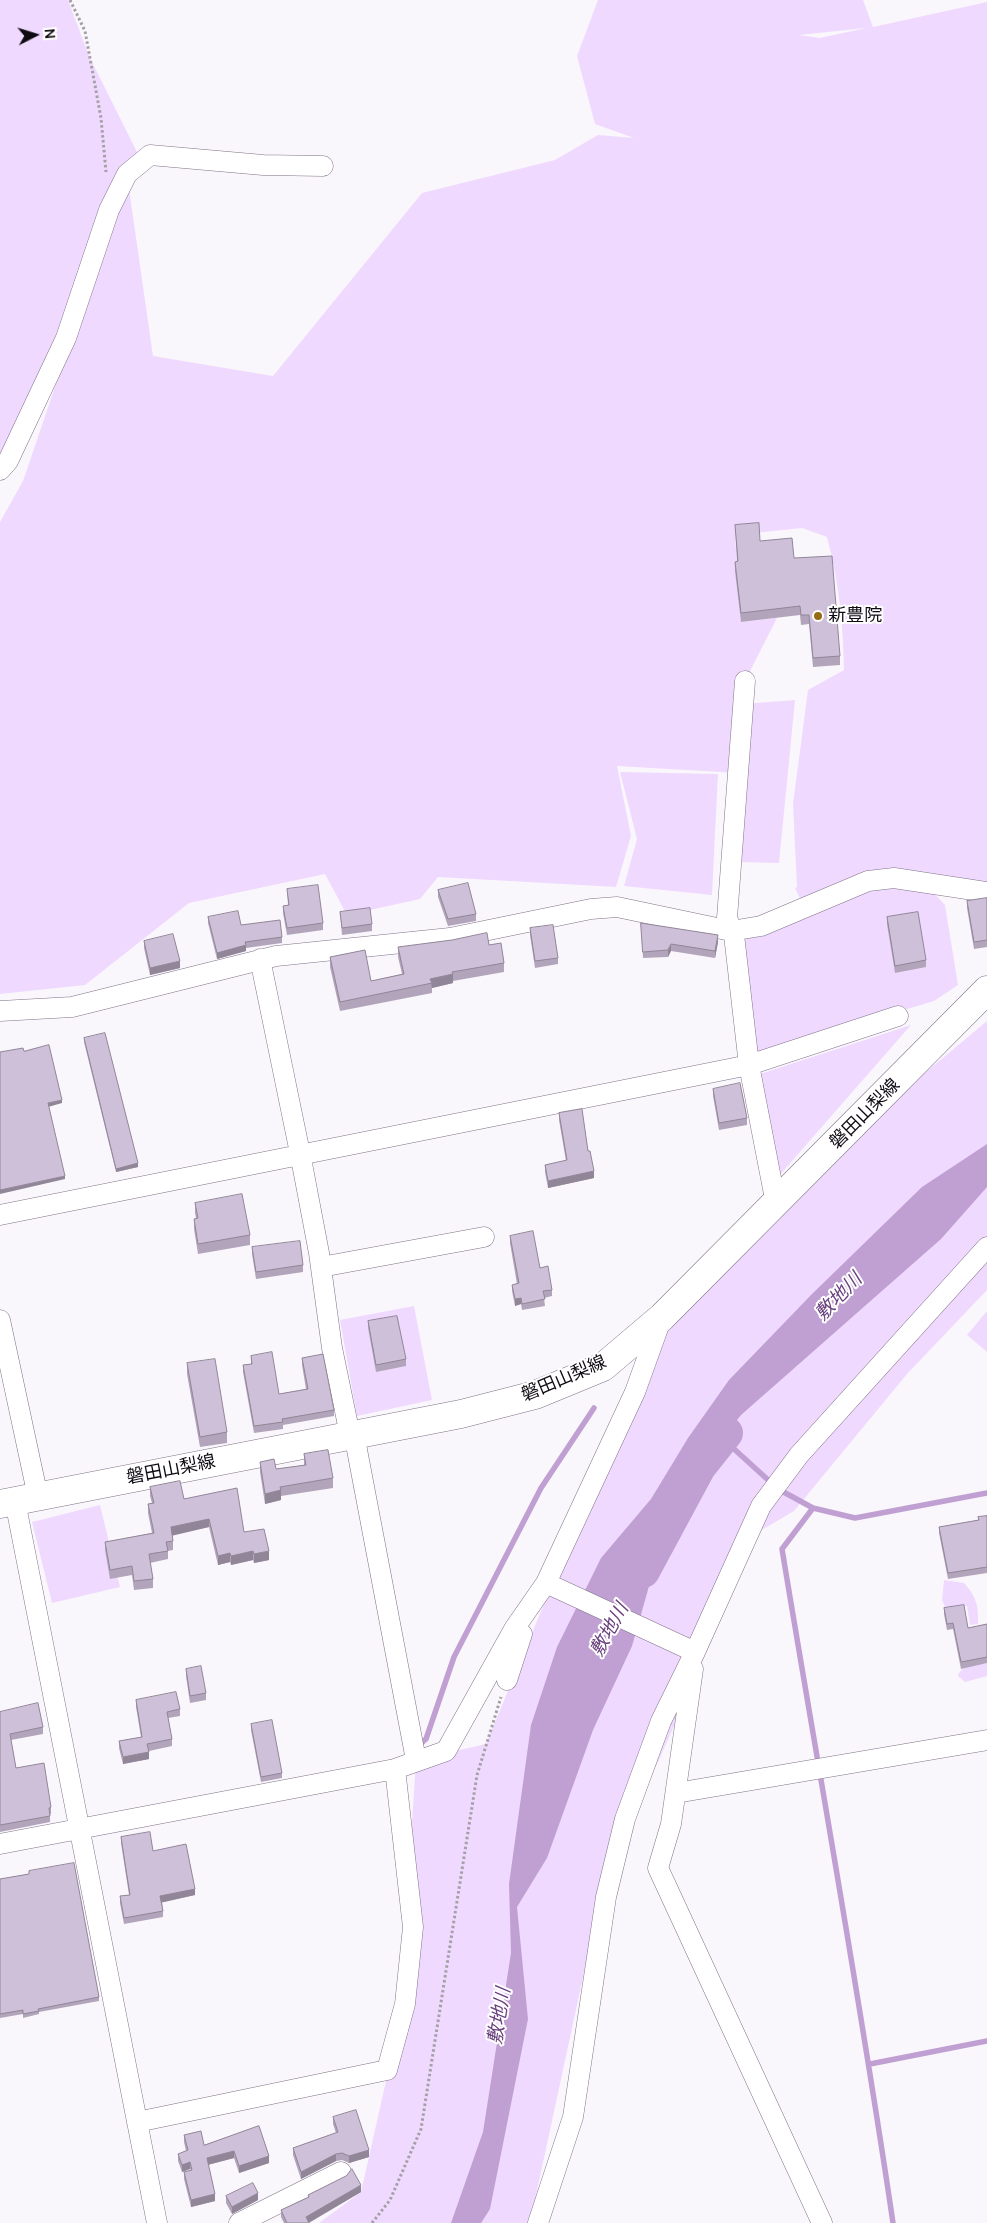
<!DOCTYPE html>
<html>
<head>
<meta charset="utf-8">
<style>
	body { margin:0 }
	#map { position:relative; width:987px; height:2223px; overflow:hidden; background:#faf7fc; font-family:Manrope,sans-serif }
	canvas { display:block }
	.north { position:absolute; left:10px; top:10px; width:50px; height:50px; -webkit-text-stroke:4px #fff; paint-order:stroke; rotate:85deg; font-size:14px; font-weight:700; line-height:20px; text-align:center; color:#100b13 }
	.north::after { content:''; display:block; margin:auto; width:18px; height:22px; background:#100b13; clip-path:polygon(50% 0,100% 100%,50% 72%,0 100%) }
</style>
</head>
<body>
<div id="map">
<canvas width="987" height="2223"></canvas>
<div class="north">N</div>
</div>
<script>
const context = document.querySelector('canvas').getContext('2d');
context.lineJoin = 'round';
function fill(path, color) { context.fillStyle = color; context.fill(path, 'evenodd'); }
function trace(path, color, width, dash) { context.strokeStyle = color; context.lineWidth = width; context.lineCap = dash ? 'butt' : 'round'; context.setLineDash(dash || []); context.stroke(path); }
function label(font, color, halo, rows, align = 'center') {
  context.font = font + ' Manrope,"Noto Sans JP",sans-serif'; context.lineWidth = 4; context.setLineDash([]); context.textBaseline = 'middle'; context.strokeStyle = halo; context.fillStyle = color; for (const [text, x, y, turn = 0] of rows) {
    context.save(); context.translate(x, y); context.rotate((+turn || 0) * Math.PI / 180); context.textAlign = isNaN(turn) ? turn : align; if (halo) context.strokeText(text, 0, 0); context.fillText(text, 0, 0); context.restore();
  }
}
fill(new Path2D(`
	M 0,0 L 68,0 L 89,56 L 142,162 L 127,175 L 153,356 L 273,376 L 422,193 L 555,160 L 598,135 L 634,138 L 595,124 L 577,56 L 598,0 L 863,0 L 873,27 L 987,2 L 987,886 L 923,882 L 945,905 L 958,985 L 934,1001 L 757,1054 L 734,935 L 804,907 L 795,888 L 797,887 L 793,804 L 808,690 L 844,670 C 843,624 839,581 827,537 L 802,528 L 735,535 L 741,622 L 777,618 L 745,681 L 743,704 L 795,700 L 779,863 L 738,862 L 738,773 L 617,766 L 631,836 L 616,887 L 438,877 L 420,899 L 347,915 L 325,874 L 189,903 L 85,985 L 0,994 L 0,522 L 23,481 L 121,193 L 0,467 ZM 866,28 L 820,38 L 799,35 Z
	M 620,772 L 718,774 L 712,895 L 624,886 L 637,839 Z
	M 987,1021 L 987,1290 L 907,1374 L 794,1511 L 760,1531 L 602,1889 L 530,2223 L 319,2223 L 361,2192 L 393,2050 L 408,1884 L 416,1760 L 486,1744 L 656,1334 L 810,1169 Z
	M 911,1025 L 778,1177 L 760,1074 Z
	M 414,1306 L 432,1400 L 357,1416 L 340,1320 Z
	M 987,1311 L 987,1352 L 967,1335 Z
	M 100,1505 L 120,1587 L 52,1603 L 32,1522 Z
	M 944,1580 L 964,1583 C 976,1596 979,1606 978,1624 L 970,1625 L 967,1606 L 957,1605 L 950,1610 L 945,1607 L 942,1600 Z
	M 987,1663 L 987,1676 L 965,1682 L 958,1676 C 961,1665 977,1665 987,1663 Z`), '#f0d9fe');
fill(new Path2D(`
	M 987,1144 L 987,1187 L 941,1239 L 741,1415 L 699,1467 L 665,1530 L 632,1646 L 593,1730 L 547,1858 L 517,1907 L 528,2019 L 490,2209 L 481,2223 L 451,2223 L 483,2132 L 511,1953 L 509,1884 L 531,1725 L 557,1647 L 601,1558 L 651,1499 L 688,1438 L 729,1380 L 812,1294 L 922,1187 Z`), '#c0a0d2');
trace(new Path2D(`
	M 722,1438 L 778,1489 L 813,1508 L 855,1518 L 987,1493
	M 813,1508 L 782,1549 C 819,1773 860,1998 893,2223
	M 418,1746 L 426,1739 L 454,1657 L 541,1488 L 594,1408
	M 870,2064 L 987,2041`), '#c0a0d2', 5.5);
trace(new Path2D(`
	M 643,1571 L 699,1467 L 726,1433`), '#c0a0d2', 34);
const street = new Path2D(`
	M 0,470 L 8,461 L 66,338 L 109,210 L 127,174 L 150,155 L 263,165 L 323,166
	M 745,681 L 727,918 L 734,935 L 749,1065 L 776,1204
	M 260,959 L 300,1153 L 319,1253 L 332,1348 L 350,1435
	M 0,1011 L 72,1007 L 276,956 L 450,938 L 591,909 L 617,907 L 731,931 L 761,926 L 868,881 L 894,878 L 987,892
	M 0,1215 L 749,1065 L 898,1016
	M 321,1267 L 484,1237
	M 0,1320 L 38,1497
	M 354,1434 L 416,1760
	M 15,1501 L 157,2223
	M 546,1583 L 695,1652
	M 693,1669 L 671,1824 L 658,1868 L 822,2223
	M 507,1680 L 522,1634
	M 676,1793 L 987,1740
	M 0,1844 L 395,1769 L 446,1751 L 514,1629 L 546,1583 L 635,1392 L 662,1317
	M 137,2122 L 387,2070 L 405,2004 L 413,1927 L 395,1769
	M 239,2223 L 341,2172
	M 538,2223 L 573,2117 L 606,1897 L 625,1819 L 661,1721 L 695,1652 L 761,1506 L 799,1455 L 987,1247`);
const secondary = new Path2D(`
	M 0,1504 L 461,1414 L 535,1395 L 603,1367 L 662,1317 L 987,990`);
trace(street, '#807289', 21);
trace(secondary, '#807289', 29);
trace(new Path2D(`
	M 70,0 L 85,31 L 101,118 L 106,172
	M 372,2223 L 390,2200 L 421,2129 L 477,1775 L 501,1697`), '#a4a0a6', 3, [2.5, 2.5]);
trace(street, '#fff', 20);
trace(secondary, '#fff', 28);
fill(new Path2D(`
	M 735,525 L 760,541 L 794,558 L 840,656 L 840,665 L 813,667 L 809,624 L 801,625 L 800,615 L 741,622 L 735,571 L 735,562 L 737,562 Z
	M 287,889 L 323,923 L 323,930 L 287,935 L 283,913 L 283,906 L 288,905 Z
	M 438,890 L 476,914 L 476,921 L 448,926 L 438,897 Z
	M 987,898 L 987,947 L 974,949 L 967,908 L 967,901 Z
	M 340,912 L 372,924 L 372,931 L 342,935 Z
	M 208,917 L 282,937 L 282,943 L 246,948 L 246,951 L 217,959 L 208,923 Z
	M 887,917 L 926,960 L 926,967 L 895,973 L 887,924 Z
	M 641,923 L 718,942 L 715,958 L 671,951 L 668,957 L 643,958 Z
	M 530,928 L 558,958 L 558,964 L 535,968 L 530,935 Z
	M 144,941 L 180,968 L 150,975 L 144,948 Z
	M 489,945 L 504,963 L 504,972 L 453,981 L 453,983 L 432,988 L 432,993 L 340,1011 L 330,967 L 330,957 L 371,981 L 402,974 L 398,957 L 398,947 Z
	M 84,1038 L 138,1167 L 116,1172 L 84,1042 Z
	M 713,1089 L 747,1118 L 747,1125 L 719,1130 L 713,1096 Z
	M 559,1113 L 588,1151 L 594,1178 L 548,1188 L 545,1172 L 545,1165 L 566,1161 L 559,1120 Z
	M 195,1203 L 250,1235 L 250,1245 L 198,1254 L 194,1229 L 194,1219 L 196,1218 L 195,1213 Z
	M 510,1236 L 540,1268 L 552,1290 L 552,1296 L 544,1298 L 545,1306 L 522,1310 L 521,1304 L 515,1306 L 512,1291 L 512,1285 L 517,1284 L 510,1243 Z
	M 252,1247 L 303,1265 L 303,1272 L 256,1279 L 252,1254 Z
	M 368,1321 L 406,1359 L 406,1366 L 376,1372 L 368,1328 Z
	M 251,1356 L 279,1394 L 306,1389 L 302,1365 L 302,1358 L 334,1410 L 334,1416 L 283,1425 L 283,1429 L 254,1433 L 243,1372 L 243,1365 L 251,1364 Z
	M 187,1363 L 227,1432 L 227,1443 L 200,1447 L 187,1374 Z
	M 304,1454 L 333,1478 L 333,1488 L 281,1496 L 281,1500 L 265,1504 L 260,1472 L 260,1462 L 276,1469 L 304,1465 Z
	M 150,1487 L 184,1499 L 244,1532 L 269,1560 L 254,1563 L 253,1560 L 231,1565 L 230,1562 L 218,1565 L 209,1527 L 172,1535 L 173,1541 L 173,1550 L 168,1551 L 168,1559 L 150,1563 L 153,1579 L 153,1588 L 134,1590 L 132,1575 L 110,1579 L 105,1550 L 105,1542 L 152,1533 L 148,1513 L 148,1504 L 152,1503 L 150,1496 Z
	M 987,1516 L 987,1573 L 948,1579 L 939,1533 L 939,1527 L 978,1520 L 978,1517 Z
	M 944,1608 L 968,1628 L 987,1624 L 987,1663 L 961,1669 L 953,1629 L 947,1630 L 944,1614 Z
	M 186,1669 L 206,1693 L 206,1700 L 190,1703 L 186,1676 Z
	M 136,1700 L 180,1709 L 180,1716 L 168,1718 L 172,1739 L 172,1746 L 149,1751 L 149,1759 L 123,1764 L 119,1748 L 119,1741 L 141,1737 L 136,1707 Z
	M 0,1712 L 43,1727 L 43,1734 L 11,1740 L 16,1768 L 51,1807 L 51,1814 L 50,1814 L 50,1822 L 0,1832 Z
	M 251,1724 L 282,1773 L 282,1778 L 261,1782 L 251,1730 Z
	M 121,1837 L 153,1851 L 195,1895 L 162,1902 L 163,1911 L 163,1917 L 124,1924 L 120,1903 L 120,1896 L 129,1895 L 121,1843 Z
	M 29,1871 L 99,1997 L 99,2001 L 39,2012 L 39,2014 L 23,2018 L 23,2014 L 0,2018 L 0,1879 L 29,1874 Z
	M 333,2117 L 369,2157 L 349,2163 L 342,2160 L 336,2161 L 301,2179 L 293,2155 L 293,2148 L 336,2133 L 333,2124 Z
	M 259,2126 L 269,2163 L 239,2173 L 234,2158 L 208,2165 L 215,2201 L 191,2207 L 184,2179 L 184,2172 L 191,2170 L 190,2169 L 182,2172 L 178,2161 L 178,2154 L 186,2151 L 184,2142 L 184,2135 L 204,2145 Z
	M 361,2192 L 309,2223 L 284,2223 L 281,2217 L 281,2210 L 308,2197 L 308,2195 Z
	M 226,2196 L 258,2200 L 232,2214 L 226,2203 Z`), '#b2a5bb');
fill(new Path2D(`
	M 718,935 L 718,942 L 715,958 L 715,951 Z
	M 671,944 L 671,951 L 668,957 L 668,950 Z
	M 246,945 L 246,951 L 217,959 L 217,953 Z
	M 180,961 L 180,968 L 150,975 L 150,968 Z
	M 453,974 L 453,983 L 432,988 L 430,979 Z
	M 62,1100 L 62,1103 L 48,1107 L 48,1103 Z
	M 138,1163 L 138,1167 L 116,1172 L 116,1169 Z
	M 594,1171 L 594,1178 L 548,1188 L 548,1181 Z
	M 65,1176 L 65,1179 L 0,1194 L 0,1190 Z
	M 521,1298 L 521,1304 L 515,1306 L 515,1299 Z
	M 281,1490 L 281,1500 L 265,1504 L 265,1494 Z
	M 209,1519 L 209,1527 L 171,1536 L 171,1527 Z
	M 253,1551 L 253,1560 L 231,1565 L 231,1556 Z
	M 269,1551 L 269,1560 L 254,1563 L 254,1554 Z
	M 230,1553 L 230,1562 L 218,1565 L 218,1556 Z
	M 149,1752 L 149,1759 L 123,1764 L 123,1757 Z
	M 195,1889 L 195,1895 L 160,1903 L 160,1896 Z
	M 369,2150 L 369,2157 L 349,2163 L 349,2156 Z
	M 234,2151 L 234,2158 L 207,2165 L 207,2158 Z
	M 336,2154 L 336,2161 L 301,2179 L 301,2172 Z
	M 269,2156 L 269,2163 L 239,2173 L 239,2166 Z
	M 190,2162 L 190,2169 L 182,2172 L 182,2165 Z
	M 361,2185 L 361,2192 L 308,2223 L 306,2217 Z
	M 258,2193 L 258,2200 L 232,2214 L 232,2207 Z
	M 215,2194 L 215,2201 L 191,2207 L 191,2200 Z`), '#918698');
const building = new Path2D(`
	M 759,523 L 760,541 L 792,538 L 794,558 L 832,556 L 840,656 L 813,658 L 809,615 L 801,615 L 800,606 L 741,613 L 735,562 L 738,561 L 735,525 Z
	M 468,883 L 476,914 L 448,919 L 438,890 Z
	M 318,885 L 323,923 L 287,928 L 283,906 L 289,905 L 287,889 Z
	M 987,898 L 987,940 L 974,942 L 967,901 Z
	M 370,908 L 372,924 L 342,928 L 340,912 Z
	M 238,911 L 241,925 L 280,920 L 282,937 L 245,942 L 246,945 L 217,953 L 208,917 Z
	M 918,912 L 926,960 L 895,966 L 887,917 Z
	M 641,923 L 718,935 L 715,951 L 671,944 L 668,950 L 643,952 Z
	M 553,925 L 558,958 L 535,961 L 530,928 Z
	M 487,933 L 489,945 L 501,943 L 504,963 L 452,972 L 453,974 L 430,979 L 432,983 L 340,1002 L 330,957 L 365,950 L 371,981 L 404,974 L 398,947 L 452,940 Z
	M 173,934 L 180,961 L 150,968 L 144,941 Z
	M 105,1033 L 138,1163 L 116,1169 L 84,1038 Z
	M 49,1045 L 62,1100 L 48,1103 L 65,1176 L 0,1190 L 0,1052 L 23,1048 L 24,1051 Z
	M 740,1083 L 747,1118 L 719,1123 L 713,1089 Z
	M 582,1109 L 588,1151 L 590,1151 L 594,1171 L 548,1181 L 545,1165 L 567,1160 L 559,1113 Z
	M 242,1194 L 250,1235 L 198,1244 L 194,1219 L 198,1218 L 195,1203 Z
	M 533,1231 L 540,1268 L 548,1266 L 552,1290 L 543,1291 L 545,1299 L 522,1304 L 521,1298 L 515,1299 L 512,1285 L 519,1283 L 510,1236 Z
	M 300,1241 L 303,1265 L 256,1272 L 252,1247 Z
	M 397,1316 L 406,1359 L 376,1365 L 368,1321 Z
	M 272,1352 L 279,1394 L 308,1389 L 302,1358 L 323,1354 L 334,1410 L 282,1419 L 283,1422 L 254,1426 L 243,1365 L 252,1364 L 251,1356 Z
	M 215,1359 L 227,1432 L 200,1437 L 187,1363 Z
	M 328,1450 L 333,1478 L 280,1487 L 281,1490 L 265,1494 L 260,1462 L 274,1459 L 276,1469 L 306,1465 L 304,1454 Z
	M 180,1481 L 184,1499 L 237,1488 L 244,1532 L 264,1529 L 269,1551 L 254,1554 L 253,1551 L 231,1556 L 230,1553 L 218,1556 L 209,1519 L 171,1527 L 173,1541 L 166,1542 L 168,1551 L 149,1554 L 153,1579 L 134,1581 L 132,1566 L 110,1570 L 105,1542 L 154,1533 L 148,1504 L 154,1503 L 150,1487 Z
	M 987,1516 L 987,1567 L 948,1573 L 939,1527 L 979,1520 L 978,1517 Z
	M 964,1605 L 968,1628 L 987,1624 L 987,1657 L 961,1662 L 953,1623 L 947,1624 L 944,1608 Z
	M 201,1666 L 206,1693 L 190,1696 L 186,1669 Z
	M 176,1692 L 180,1709 L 167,1712 L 172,1739 L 147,1744 L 149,1752 L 123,1757 L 119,1741 L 142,1737 L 136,1700 Z
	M 38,1703 L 43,1727 L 10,1734 L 16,1768 L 44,1763 L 51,1807 L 49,1808 L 50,1816 L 0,1825 L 0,1712 Z
	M 272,1720 L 282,1773 L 261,1777 L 251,1724 Z
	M 150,1832 L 153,1851 L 186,1844 L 195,1889 L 160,1896 L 163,1911 L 124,1918 L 120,1896 L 130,1895 L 121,1837 Z
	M 74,1863 L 99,1997 L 38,2009 L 39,2011 L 23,2014 L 23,2010 L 0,2014 L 0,1879 L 29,1874 L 29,1871 Z
	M 356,2110 L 369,2150 L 349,2156 L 342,2153 L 336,2154 L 301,2172 L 293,2148 L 338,2132 L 333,2117 Z
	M 259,2126 L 269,2156 L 239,2166 L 234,2151 L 207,2158 L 215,2194 L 191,2200 L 184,2172 L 192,2170 L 190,2162 L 182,2165 L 178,2154 L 188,2150 L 184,2135 L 201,2131 L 204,2145 Z
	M 352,2169 L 361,2185 L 306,2217 L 309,2223 L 287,2223 L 281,2210 L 309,2197 L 308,2195 L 346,2176 Z
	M 253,2183 L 258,2193 L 232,2207 L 226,2196 Z`);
fill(building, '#cfc0d9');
trace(building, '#918698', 1);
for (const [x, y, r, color] of [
	[818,616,5,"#936c14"]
]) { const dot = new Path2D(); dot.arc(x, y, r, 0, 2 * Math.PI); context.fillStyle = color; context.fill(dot); trace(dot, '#fff', 2); }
label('18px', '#100b13', '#fff', [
	["新豊院",828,616]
], 'left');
label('18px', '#100b13', '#fff', [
	["磐田山梨線",865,1114,-45],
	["磐田山梨線",564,1379,-23],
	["磐田山梨線",171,1470,-11]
]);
label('italic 19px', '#6a417f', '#fff', [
	["敷地川",839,1297,-46],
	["敷地川",610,1630,-61],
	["敷地川",500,2016,-81]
]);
</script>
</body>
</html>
